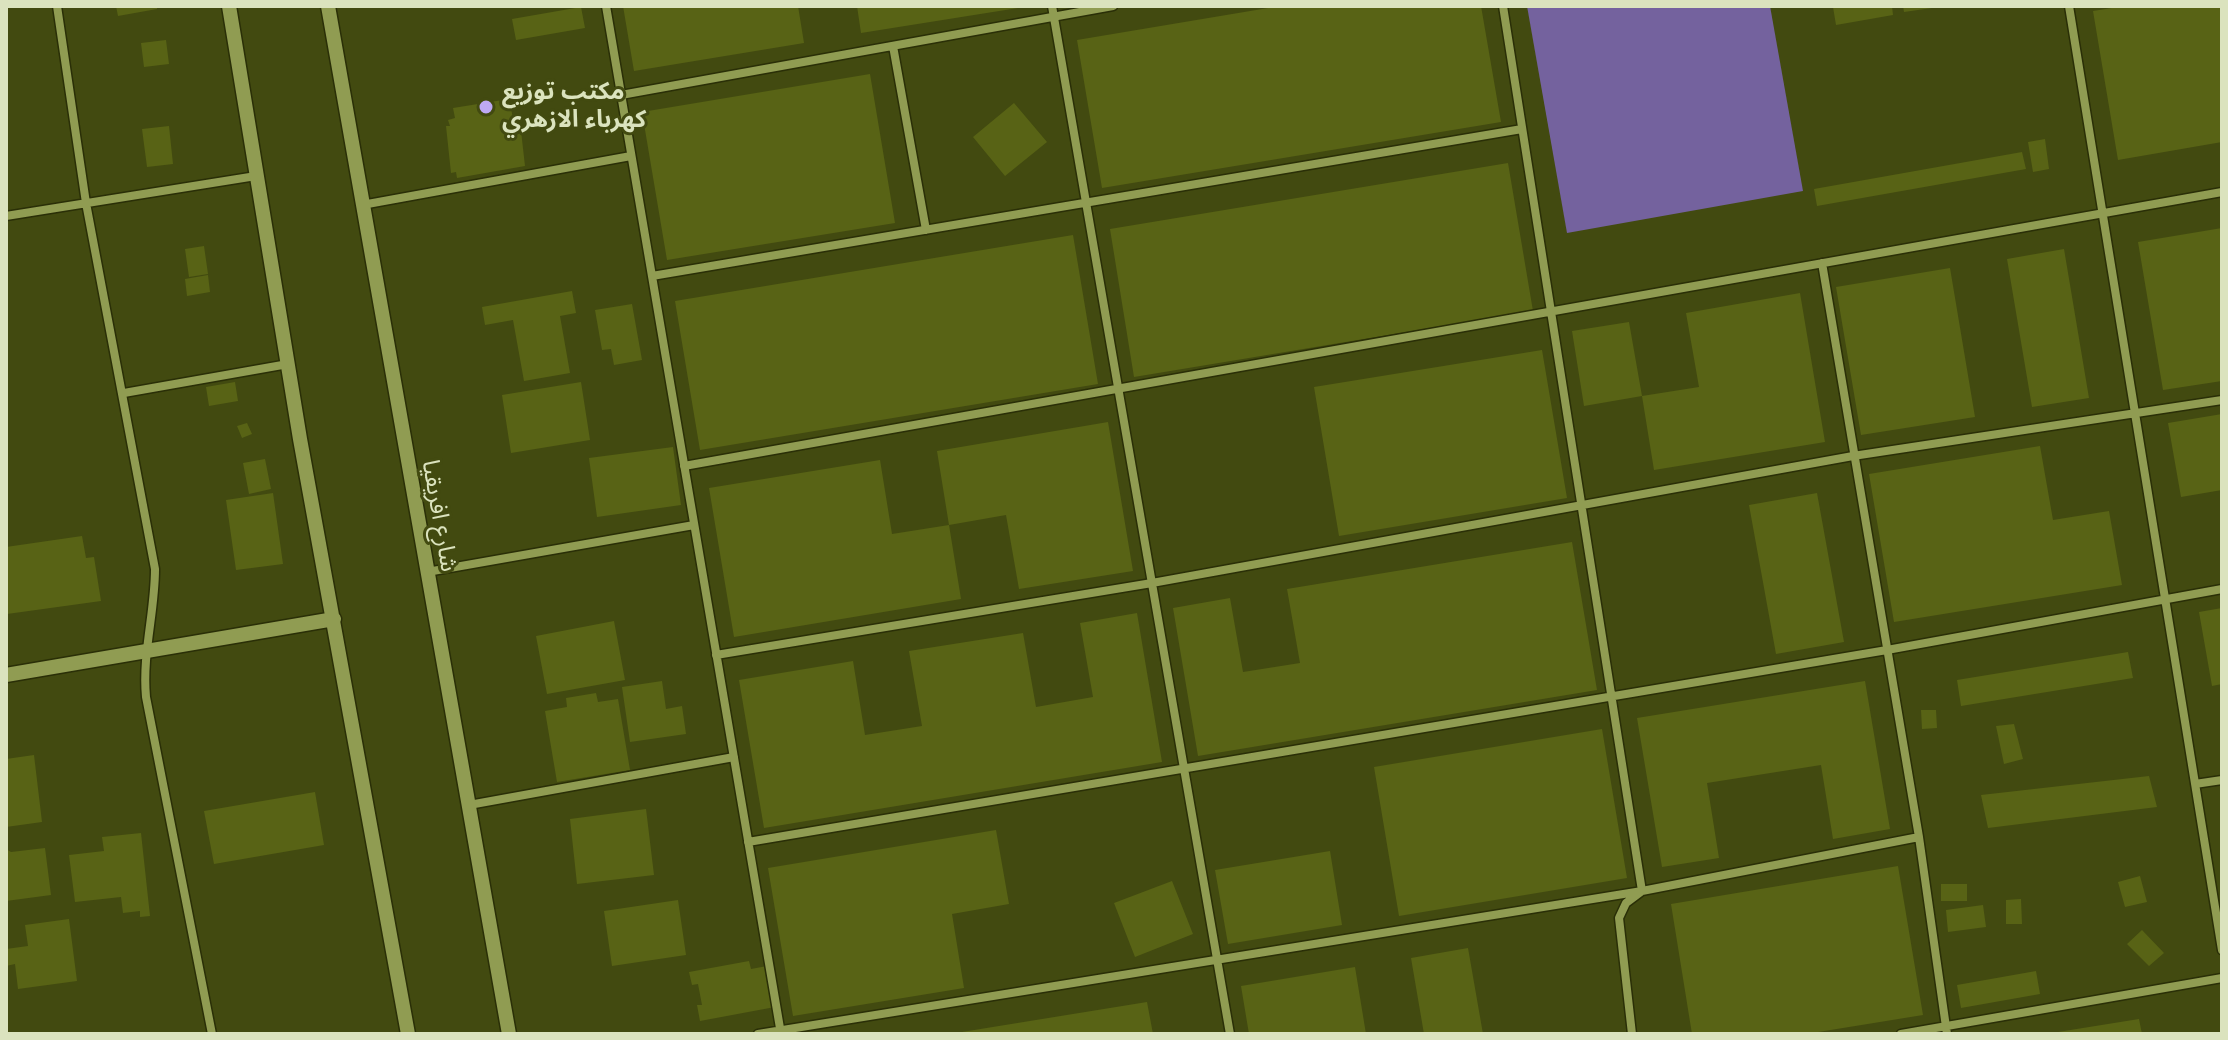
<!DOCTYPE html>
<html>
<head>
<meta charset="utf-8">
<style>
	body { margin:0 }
	#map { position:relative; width:2228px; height:1040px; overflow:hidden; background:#424a10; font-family:"Nunito Sans",sans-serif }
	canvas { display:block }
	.frame { position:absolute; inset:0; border:8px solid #dbe3be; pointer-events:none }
</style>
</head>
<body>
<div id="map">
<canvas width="2228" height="1040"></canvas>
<div class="frame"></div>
</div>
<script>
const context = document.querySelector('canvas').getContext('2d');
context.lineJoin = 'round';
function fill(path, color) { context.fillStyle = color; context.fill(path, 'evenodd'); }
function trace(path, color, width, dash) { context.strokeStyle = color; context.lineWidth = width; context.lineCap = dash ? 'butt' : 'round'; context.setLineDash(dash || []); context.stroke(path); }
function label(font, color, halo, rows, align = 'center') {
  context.font = font + ' "Nunito Sans","Noto Sans Arabic",sans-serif'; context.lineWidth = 6; context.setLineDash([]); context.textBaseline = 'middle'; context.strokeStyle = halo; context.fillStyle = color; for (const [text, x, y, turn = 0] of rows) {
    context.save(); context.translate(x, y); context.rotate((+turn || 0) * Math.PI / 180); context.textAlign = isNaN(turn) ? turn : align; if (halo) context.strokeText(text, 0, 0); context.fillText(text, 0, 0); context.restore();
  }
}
fill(new Path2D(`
	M 1527,6 L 1770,6 L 1803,191 L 1567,233 Z`), '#74629e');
fill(new Path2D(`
	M 116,6 L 157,6 L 157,9 L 118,16 Z
	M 623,6 L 798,6 L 804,43 L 634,71 Z
	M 857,6 L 1018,6 L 1018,8 L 861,33 Z
	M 1280,6 L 1481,6 L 1501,122 L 1102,188 L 1077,40 Z
	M 1836,6 L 1892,6 L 1893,15 L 1836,25 L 1833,7 Z
	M 1903,6 L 1931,6 L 1932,8 L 1904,12 Z
	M 2124,6 L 2222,6 L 2222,142 L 2118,160 L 2093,11 Z
	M 581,7 L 585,28 L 516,40 L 512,19 Z
	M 166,40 L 169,64 L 144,67 L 141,43 Z
	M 870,74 L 895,223 L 667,260 L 642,112 Z
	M 509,99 L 514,123 L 520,122 L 525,166 L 457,178 L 456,172 L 451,173 L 446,126 L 450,126 L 448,120 L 455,118 L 453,108 Z
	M 1014,103 L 1047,142 L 1005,176 L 973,137 Z
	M 169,126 L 173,164 L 147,167 L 142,129 Z
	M 2045,139 L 2049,169 L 2033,172 L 2028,142 Z
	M 2022,152 L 2026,169 L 1817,206 L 1814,189 Z
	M 1508,163 L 1533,311 L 1134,377 L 1110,229 Z
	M 2222,228 L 2222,381 L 2163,390 L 2138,242 Z
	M 1073,235 L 1098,384 L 700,450 L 675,301 Z
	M 204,246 L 208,274 L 189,277 L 185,249 Z
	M 2064,249 L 2089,398 L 2032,407 L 2007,259 Z
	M 1950,268 L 1975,417 L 1861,435 L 1836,287 Z
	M 208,275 L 210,292 L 187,296 L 185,279 Z
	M 572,291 L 576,313 L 560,316 L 570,373 L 524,381 L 513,320 L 485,325 L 482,307 Z
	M 1800,293 L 1825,442 L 1654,470 L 1642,396 L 1584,406 L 1572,331 L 1629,322 L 1642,396 L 1699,387 L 1686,313 Z
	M 632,304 L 642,360 L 614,365 L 611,349 L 602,350 L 595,310 Z
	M 1542,350 L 1567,498 L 1339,536 L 1314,387 Z
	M 235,382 L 238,401 L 209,406 L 206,387 Z
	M 581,382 L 590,440 L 511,453 L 502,395 Z
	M 2222,414 L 2222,490 L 2181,497 L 2168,423 Z
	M 1108,422 L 1133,571 L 1019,589 L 1006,515 L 949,525 L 937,451 Z
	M 247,423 L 252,434 L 242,438 L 237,426 Z
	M 2040,446 L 2053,520 L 2109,511 L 2122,585 L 1894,622 L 1869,474 Z
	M 673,447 L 681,505 L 597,517 L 589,458 Z
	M 265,459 L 271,489 L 249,494 L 243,463 Z
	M 880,460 L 892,534 L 949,525 L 961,599 L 734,637 L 709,488 Z
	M 273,493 L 283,564 L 236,570 L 226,500 Z
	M 1817,493 L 1844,642 L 1776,654 L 1749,505 Z
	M 82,536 L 86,558 L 94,557 L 101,601 L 7,614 L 6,547 Z
	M 1572,542 L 1597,690 L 1198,756 L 1173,608 L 1230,598 L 1243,672 L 1300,663 L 1287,589 Z
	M 2222,608 L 2222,684 L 2212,686 L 2199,612 Z
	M 1137,613 L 1162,762 L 764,828 L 739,680 L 853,661 L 865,735 L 922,726 L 909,651 L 1023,633 L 1036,707 L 1093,697 L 1080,623 Z
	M 614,621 L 625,680 L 547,694 L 536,636 Z
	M 2128,652 L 2133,678 L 1961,706 L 1957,680 Z
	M 662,681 L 666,709 L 682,706 L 686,734 L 630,742 L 622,687 Z
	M 1865,681 L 1890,829 L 1833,839 L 1821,765 L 1707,783 L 1719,858 L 1662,867 L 1637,718 Z
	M 596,693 L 598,702 L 618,699 L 630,770 L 557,782 L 545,711 L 567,707 L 566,698 Z
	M 1921,710 L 1936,710 L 1937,728 L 1922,729 Z
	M 2014,724 L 2023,759 L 2004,764 L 1996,726 Z
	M 1602,729 L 1627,878 L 1399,916 L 1374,767 Z
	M 34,755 L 42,822 L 6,827 L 6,759 Z
	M 2149,776 L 2157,807 L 1988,828 L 1981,795 Z
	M 315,792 L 324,845 L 214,864 L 204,811 Z
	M 646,809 L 654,875 L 577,884 L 570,819 Z
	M 996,830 L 1009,904 L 952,914 L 964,988 L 793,1016 L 768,868 Z
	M 141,833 L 150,916 L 140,917 L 140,911 L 123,913 L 121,897 L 75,902 L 69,855 L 104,851 L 102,837 Z
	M 45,848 L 51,895 L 6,901 L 6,849 L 11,852 Z
	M 1330,851 L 1342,925 L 1228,944 L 1215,870 Z
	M 1898,866 L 1923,1015 L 1806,1034 L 1692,1034 L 1671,904 Z
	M 2140,876 L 2147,902 L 2125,907 L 2118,882 Z
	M 1172,881 L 1193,934 L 1135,957 L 1114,903 Z
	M 1941,884 L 1967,884 L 1967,901 L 1941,901 Z
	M 2021,899 L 2022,924 L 2006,924 L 2006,900 Z
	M 678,900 L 686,955 L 612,966 L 604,911 Z
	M 1983,905 L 1986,927 L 1948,932 L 1946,910 Z
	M 69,919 L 77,981 L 18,989 L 15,964 L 6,966 L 6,949 L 28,946 L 25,925 Z
	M 2142,930 L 2164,953 L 2149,966 L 2127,944 Z
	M 1468,948 L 1483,1034 L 1424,1034 L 1411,958 Z
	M 749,961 L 751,969 L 767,966 L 775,1007 L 700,1021 L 697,1005 L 702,1005 L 698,984 L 692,985 L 689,972 Z
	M 1355,967 L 1366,1034 L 1249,1034 L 1241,986 Z
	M 2036,971 L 2040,994 L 1961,1008 L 1957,985 Z
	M 1147,1002 L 1153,1034 L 962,1034 L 962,1032 Z
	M 2139,1019 L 2142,1034 L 2058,1034 L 2058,1032 Z`), '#586315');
const minor = new Path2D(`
	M 57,6 L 86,203 L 155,569 C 155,612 142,654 146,697 L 212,1034
	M 606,6 L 781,1034
	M 1052,6 L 1230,1034
	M 1503,6 L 1642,891 L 1626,903 L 1619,918 L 1632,1034
	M 2069,6 L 2222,950
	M 893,46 L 926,230
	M 621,95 L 1113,6
	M 362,205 L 631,156
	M 6,216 L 256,176
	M 1822,263 L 1919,837 L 1947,1034
	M 652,276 L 1522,129
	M 124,393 L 288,364
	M 684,466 L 2222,192
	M 427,572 L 694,525
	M 716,655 L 1152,583 L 1853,456 L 2222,400
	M 2195,784 L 2222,780
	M 469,805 L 734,757
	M 748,842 L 1887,650 L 2222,589
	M 758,1034 L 1642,891 L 1919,837
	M 1901,1034 L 2222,978`);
const tertiary = new Path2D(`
	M 229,6 L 300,439 L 408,1034
	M 328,6 L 509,1034
	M 6,675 L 334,619`);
trace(minor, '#2a2f07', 11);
trace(tertiary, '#2a2f07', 17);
trace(minor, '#909c52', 8);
trace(tertiary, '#909c52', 14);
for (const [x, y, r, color] of [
	[486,107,8,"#bea9f4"]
]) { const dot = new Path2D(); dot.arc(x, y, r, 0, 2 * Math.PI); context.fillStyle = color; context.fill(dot); trace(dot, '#424a10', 3); }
label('bold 24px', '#dbe3be', '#424a10', [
	["مكتب توزيع",502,93],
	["كهرباء الازهري",502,121]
], 'left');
label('24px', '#dbe3be', '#424a10', [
	["شارع افريقيا",438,516,80]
]);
</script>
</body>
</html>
